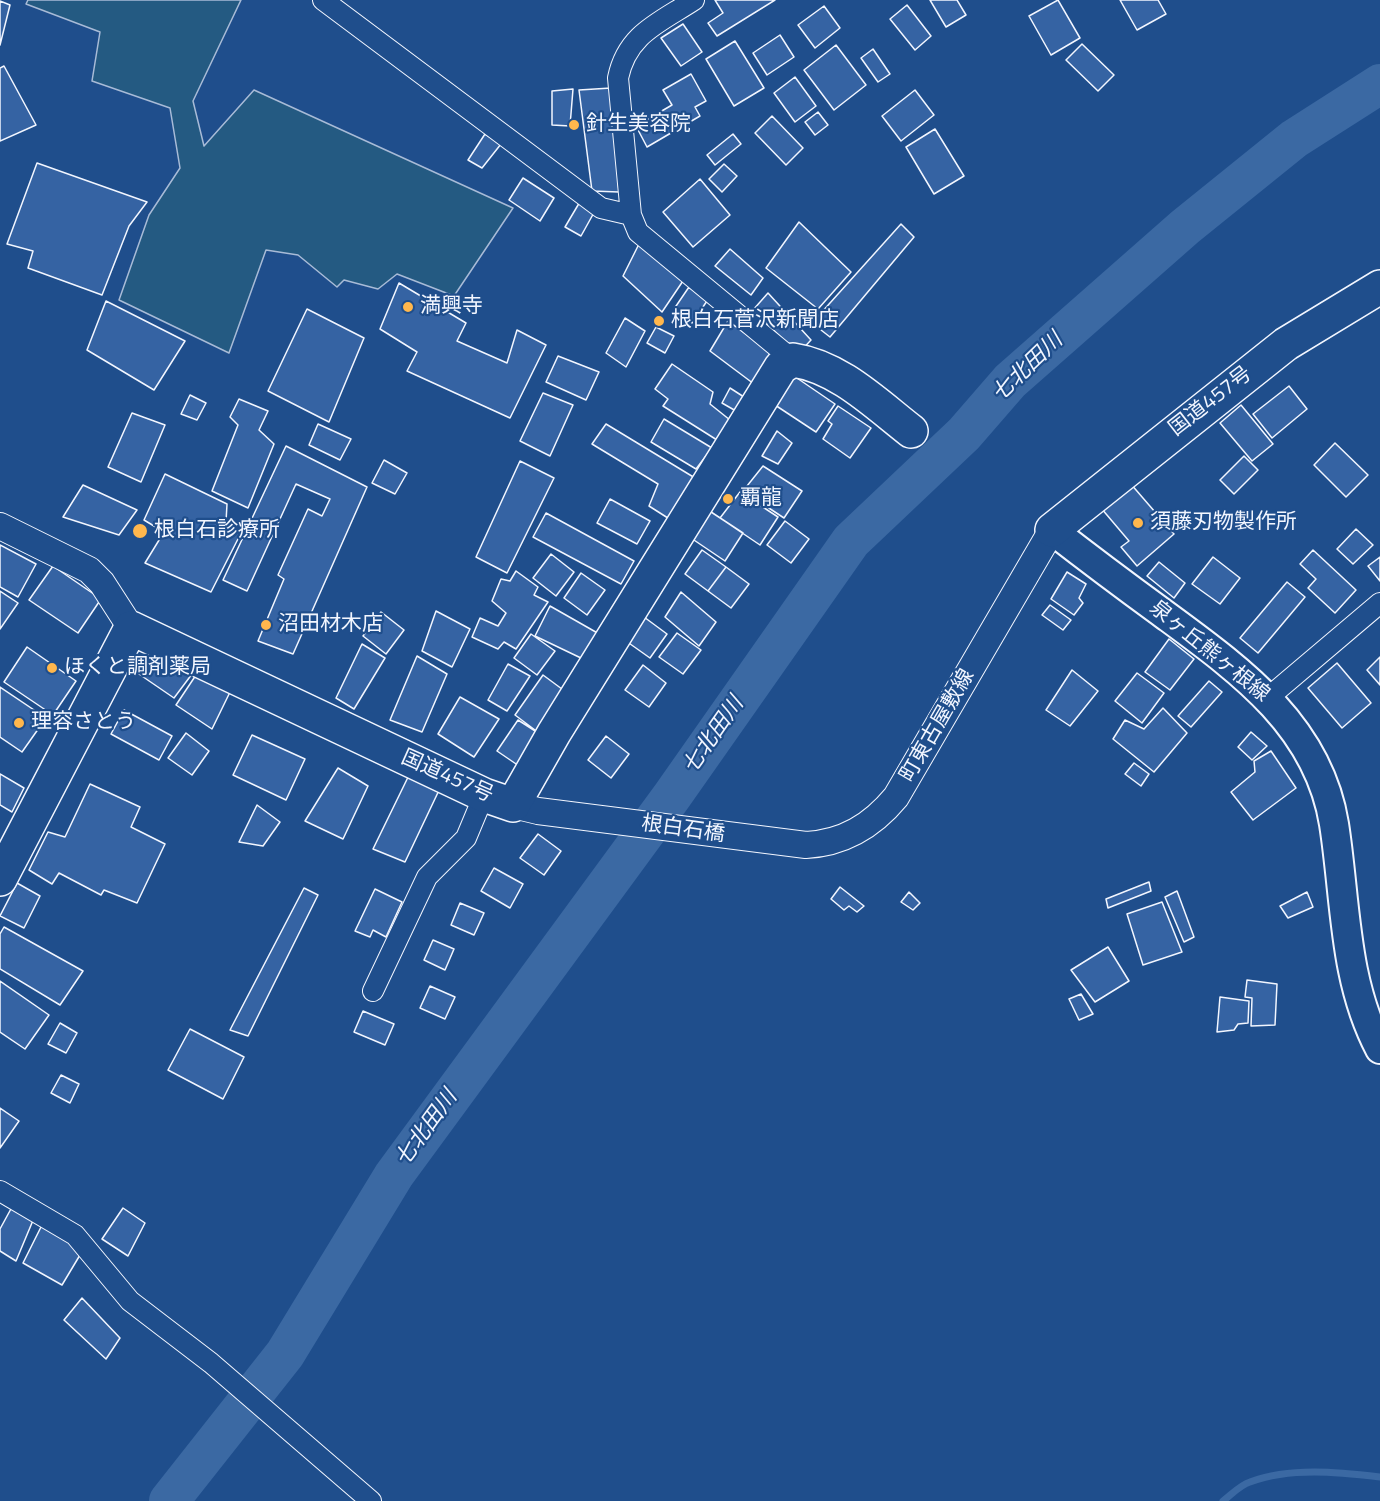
<!DOCTYPE html>
<html>
<head>
<meta charset="utf-8">
<style>
	body { margin:0 }
	canvas { display:block; background:#1f4e8c }
</style>
</head>
<body>
<canvas width="1380" height="1501"></canvas>
<script>
const context = document.querySelector('canvas').getContext('2d');
context.lineJoin = 'round';
function fill(path, color) { context.fillStyle = color; context.fill(path, 'evenodd'); }
function trace(path, color, width, dash) { context.strokeStyle = color; context.lineWidth = width; context.lineCap = dash ? 'butt' : 'round'; context.setLineDash(dash || []); context.stroke(path); }
function label(font, color, halo, rows, align = 'center') {
  context.font = font + ' "Titillium Web","Noto Sans JP",sans-serif'; context.lineWidth = 4.5; context.setLineDash([]); context.textBaseline = 'middle'; context.strokeStyle = halo; context.fillStyle = color; for (const [text, x, y, turn = 0] of rows) {
    context.save(); context.translate(x, y); context.rotate((+turn || 0) * Math.PI / 180); context.textAlign = isNaN(turn) ? turn : align; if (halo) context.strokeText(text, 0, 0); context.fillText(text, 0, 0); context.restore();
  }
}
const green = new Path2D(`
	M 28,0 L 241,0 L 193,101 L 204,146 L 254,90 L 513,208 L 454,296 L 397,274 L 378,289 L 344,280 L 337,287 L 298,255 L 266,250 L 229,353 L 119,300 L 149,215 L 180,168 L 170,108 L 92,81 L 100,32 L 26,4 Z`);
fill(green, '#245a82');
trace(green, '#a8bbd7', 1.5);
trace(new Path2D(`
	M 1223,1501 C 1231,1495 1240,1485 1250,1482 C 1290,1467 1338,1472 1380,1477`), '#3b69a3', 7);
trace(new Path2D(`
	M 169,1501 L 285,1354 L 394,1175 L 672,796 L 851,541 L 964,434 L 1010,381 L 1185,227 L 1294,139 L 1380,84`), '#3b69a3', 40);
const building = new Path2D(`
	M 715,0 L 775,0 L 717,36 L 708,23 L 723,13 Z
	M 930,0 L 957,0 L 966,15 L 946,27 Z
	M 1058,0 L 1080,38 L 1051,55 L 1029,16 Z
	M 1120,0 L 1158,0 L 1166,14 L 1137,30 Z
	M 0,1 L 10,5 L 0,45 Z
	M 907,5 L 931,36 L 915,50 L 890,19 Z
	M 824,6 L 840,28 L 815,48 L 798,25 Z
	M 683,24 L 702,52 L 681,66 L 661,38 Z
	M 780,35 L 794,57 L 767,75 L 753,53 Z
	M 735,41 L 764,88 L 734,106 L 706,59 Z
	M 1082,44 L 1114,75 L 1098,91 L 1066,60 Z
	M 836,45 L 866,85 L 834,110 L 804,70 Z
	M 873,49 L 890,74 L 878,82 L 861,58 Z
	M 4,66 L 36,125 L 0,141 L 0,68 Z
	M 691,74 L 706,101 L 695,107 L 700,116 L 647,147 L 636,126 L 672,105 L 663,90 Z
	M 795,77 L 816,106 L 795,122 L 774,93 Z
	M 611,88 L 619,192 L 592,191 L 579,90 Z
	M 573,89 L 570,126 L 552,125 L 552,91 Z
	M 915,90 L 934,115 L 901,141 L 882,116 Z
	M 818,112 L 828,125 L 815,135 L 805,122 Z
	M 772,116 L 803,148 L 786,165 L 755,133 Z
	M 935,129 L 964,176 L 934,194 L 906,147 Z
	M 485,134 L 501,144 L 482,168 L 468,160 Z
	M 733,134 L 741,144 L 715,165 L 707,155 Z
	M 37,163 L 147,202 L 129,226 L 102,295 L 28,268 L 33,251 L 7,244 Z
	M 724,164 L 737,176 L 722,192 L 709,179 Z
	M 523,178 L 554,198 L 540,221 L 509,200 Z
	M 700,179 L 730,215 L 693,247 L 663,212 Z
	M 581,200 L 596,209 L 581,236 L 565,227 Z
	M 799,222 L 851,272 L 818,309 L 766,268 Z
	M 901,224 L 914,237 L 830,337 L 812,323 Z
	M 640,242 L 685,278 L 662,312 L 623,276 Z
	M 730,249 L 763,278 L 751,295 L 715,266 Z
	M 399,283 L 466,323 L 457,341 L 507,363 L 517,330 L 546,345 L 510,418 L 407,371 L 417,352 L 380,329 Z
	M 689,287 L 707,301 L 692,323 L 674,309 Z
	M 768,293 L 811,340 L 798,354 L 753,310 Z
	M 106,301 L 185,341 L 154,390 L 87,350 Z
	M 307,309 L 364,338 L 329,422 L 268,391 Z
	M 625,318 L 645,331 L 626,367 L 606,353 Z
	M 728,321 L 773,354 L 754,384 L 710,351 Z
	M 656,327 L 674,336 L 665,353 L 647,343 Z
	M 558,356 L 599,372 L 586,400 L 546,382 Z
	M 672,364 L 713,392 L 710,404 L 730,420 L 717,440 L 663,406 L 668,399 L 655,389 Z
	M 794,376 L 835,404 L 816,432 L 775,405 Z
	M 1289,386 L 1307,409 L 1272,438 L 1253,414 Z
	M 730,388 L 744,397 L 736,411 L 722,403 Z
	M 543,393 L 573,405 L 550,456 L 520,441 Z
	M 190,395 L 206,403 L 197,420 L 181,414 Z
	M 239,399 L 268,411 L 259,430 L 274,444 L 248,508 L 212,491 L 238,425 L 230,417 Z
	M 1241,405 L 1273,444 L 1252,461 L 1220,423 Z
	M 838,406 L 871,428 L 850,458 L 823,439 L 832,424 L 828,421 Z
	M 132,413 L 165,425 L 141,482 L 108,467 Z
	M 664,419 L 712,448 L 696,469 L 651,442 Z
	M 318,424 L 351,439 L 340,460 L 309,445 Z
	M 606,424 L 695,478 L 671,520 L 649,506 L 658,484 L 592,444 Z
	M 777,431 L 792,443 L 778,464 L 762,456 Z
	M 1335,443 L 1368,475 L 1346,497 L 1314,465 Z
	M 286,446 L 367,487 L 293,654 L 258,641 L 284,579 L 278,575 L 308,509 L 322,516 L 330,499 L 296,484 L 247,591 L 223,580 Z
	M 1244,456 L 1258,470 L 1234,494 L 1220,480 Z
	M 384,460 L 407,473 L 395,494 L 372,483 Z
	M 520,461 L 554,478 L 507,573 L 476,557 Z
	M 763,466 L 802,491 L 784,518 L 743,491 Z
	M 165,474 L 227,504 L 226,522 L 241,533 L 211,592 L 145,563 L 164,532 L 144,520 Z
	M 1130,483 L 1174,534 L 1137,566 L 1121,547 L 1129,541 L 1101,508 Z
	M 83,485 L 137,510 L 119,535 L 63,517 Z
	M 740,492 L 778,517 L 760,545 L 720,518 Z
	M 610,499 L 650,521 L 637,544 L 597,523 Z
	M 705,508 L 743,533 L 725,561 L 685,534 Z
	M 546,513 L 634,561 L 621,584 L 533,537 Z
	M 785,521 L 809,539 L 791,563 L 767,545 Z
	M 1356,529 L 1373,545 L 1353,564 L 1337,549 Z
	M 0,545 L 36,564 L 18,597 L 0,587 Z
	M 702,550 L 726,567 L 708,591 L 685,574 Z
	M 1313,550 L 1356,590 L 1335,613 L 1308,588 L 1316,579 L 1300,564 Z
	M 551,554 L 574,572 L 556,596 L 533,578 Z
	M 1213,557 L 1240,578 L 1220,604 L 1192,584 Z
	M 1380,557 L 1380,581 L 1368,566 Z
	M 1159,562 L 1185,583 L 1174,598 L 1147,576 Z
	M 53,566 L 101,599 L 78,633 L 29,600 Z
	M 726,567 L 749,584 L 731,608 L 708,591 Z
	M 516,571 L 538,587 L 534,595 L 548,602 L 516,649 L 504,642 L 498,649 L 472,637 L 480,618 L 498,626 L 506,613 L 492,601 L 501,579 L 510,581 Z
	M 1067,572 L 1086,584 L 1079,598 L 1083,603 L 1074,615 L 1051,599 Z
	M 581,573 L 605,590 L 587,615 L 564,598 Z
	M 1287,582 L 1305,597 L 1258,653 L 1240,638 Z
	M 0,591 L 18,603 L 0,629 Z
	M 681,592 L 716,622 L 699,646 L 665,617 Z
	M 1050,605 L 1071,620 L 1063,630 L 1042,615 Z
	M 550,606 L 601,635 L 583,659 L 535,636 Z
	M 436,611 L 470,629 L 452,667 L 422,651 Z
	M 381,612 L 404,630 L 386,654 L 363,636 Z
	M 644,617 L 667,634 L 650,658 L 626,641 Z
	M 677,633 L 701,650 L 683,674 L 659,657 Z
	M 531,634 L 555,651 L 537,675 L 514,658 Z
	M 1169,639 L 1194,659 L 1170,690 L 1145,672 Z
	M 362,644 L 385,658 L 354,709 L 336,698 Z
	M 27,647 L 76,681 L 53,715 L 4,682 Z
	M 151,647 L 192,674 L 174,698 L 136,672 Z
	M 417,656 L 447,674 L 422,732 L 390,720 Z
	M 1380,657 L 1380,685 L 1367,670 Z
	M 1337,663 L 1371,703 L 1342,728 L 1308,688 Z
	M 508,664 L 530,676 L 507,711 L 488,700 Z
	M 643,665 L 666,683 L 649,707 L 625,690 Z
	M 1072,670 L 1098,691 L 1070,726 L 1046,710 Z
	M 198,672 L 232,688 L 212,729 L 176,705 Z
	M 1137,673 L 1164,693 L 1142,723 L 1115,701 Z
	M 543,675 L 566,692 L 543,736 L 515,715 Z
	M 1209,681 L 1222,692 L 1191,727 L 1178,716 Z
	M 0,687 L 46,718 L 22,752 L 0,737 Z
	M 460,697 L 499,719 L 474,757 L 438,734 Z
	M 1163,708 L 1187,733 L 1154,772 L 1113,739 L 1125,720 L 1144,729 Z
	M 124,710 L 172,736 L 159,760 L 111,734 Z
	M 518,720 L 543,736 L 522,768 L 497,751 Z
	M 1251,732 L 1267,746 L 1252,760 L 1238,747 Z
	M 186,733 L 209,751 L 192,775 L 168,758 Z
	M 252,735 L 305,759 L 286,800 L 233,775 Z
	M 606,736 L 629,754 L 611,778 L 588,760 Z
	M 1271,751 L 1296,788 L 1253,820 L 1231,792 L 1255,772 L 1254,761 Z
	M 1134,763 L 1149,774 L 1141,786 L 1125,774 Z
	M 338,768 L 368,786 L 343,839 L 305,821 Z
	M 412,769 L 442,784 L 405,862 L 373,849 Z
	M 0,774 L 24,788 L 12,812 L 0,805 Z
	M 90,784 L 140,807 L 131,827 L 165,844 L 137,903 L 104,890 L 101,895 L 59,873 L 52,884 L 29,870 L 48,832 L 65,837 Z
	M 257,805 L 280,822 L 263,846 L 239,842 Z
	M 538,834 L 561,851 L 544,875 L 520,858 Z
	M 494,868 L 523,884 L 510,908 L 481,891 Z
	M 1149,882 L 1151,891 L 1108,908 L 1106,899 Z
	M 17,883 L 40,896 L 24,928 L 0,916 Z
	M 840,887 L 864,906 L 857,912 L 849,906 L 844,910 L 831,899 Z
	M 304,888 L 318,895 L 248,1036 L 230,1030 Z
	M 375,889 L 402,902 L 386,937 L 373,930 L 370,937 L 355,931 Z
	M 1177,891 L 1194,937 L 1184,942 L 1165,897 Z
	M 909,892 L 920,903 L 913,910 L 901,902 Z
	M 1307,892 L 1313,907 L 1288,918 L 1280,906 Z
	M 1162,902 L 1182,952 L 1143,965 L 1127,914 Z
	M 460,903 L 484,913 L 474,935 L 451,925 Z
	M 4,927 L 83,971 L 60,1005 L 0,969 L 0,934 Z
	M 433,940 L 454,949 L 445,970 L 424,960 Z
	M 1108,947 L 1129,981 L 1095,1002 L 1071,970 Z
	M 1247,980 L 1277,984 L 1275,1025 L 1251,1026 L 1252,998 L 1245,997 Z
	M 0,981 L 49,1015 L 25,1049 L 0,1032 Z
	M 430,986 L 455,997 L 445,1019 L 420,1008 Z
	M 1081,994 L 1093,1014 L 1079,1020 L 1069,999 Z
	M 1220,997 L 1249,1001 L 1248,1023 L 1238,1024 L 1234,1030 L 1217,1032 Z
	M 363,1011 L 394,1024 L 385,1045 L 354,1032 Z
	M 60,1023 L 77,1033 L 66,1053 L 48,1044 Z
	M 190,1029 L 244,1057 L 223,1099 L 168,1070 Z
	M 61,1075 L 79,1084 L 70,1103 L 51,1093 Z
	M 0,1108 L 19,1121 L 0,1148 Z
	M 12,1207 L 34,1218 L 16,1261 L 0,1251 L 0,1229 Z
	M 123,1208 L 145,1223 L 128,1256 L 102,1239 Z
	M 42,1225 L 83,1250 L 62,1285 L 23,1263 Z
	M 82,1298 L 120,1338 L 106,1359 L 64,1320 Z`);
fill(building, '#3563a3');
trace(building, '#f2f6ff', 1.5);
const minor = new Path2D(`
	M 323,0 L 601,208 L 631,215
	M 694,0 C 659,23 627,34 618,78 L 631,215 L 638,232 L 793,360
	M 1269,697 L 1380,603
	M 373,991 L 427,877 L 466,838 L 484,795
	M 0,1191 L 75,1235 L 130,1301 L 211,1363 L 371,1501`);
const tertiary = new Path2D(`
	M 0,526 L 89,570 L 102,583 L 131,628
	M 513,805 L 538,811 L 806,845 C 844,843 872,826 896,797 L 1052,530`);
const secondary = new Path2D(`
	M 1052,530 C 1088,558 1124,585 1161,612 C 1237,668 1318,724 1334,824 C 1346,900 1343,979 1380,1049`);
const trunk = new Path2D(`
	M 1052,530 L 1286,344 L 1380,287
	M 0,879 L 131,628 L 484,795 L 513,805 L 554,733 L 781,367 L 793,360 C 839,367 875,403 911,431`);
trace(minor, '#f2f6ff', 22);
trace(tertiary, '#f2f6ff', 28);
trace(secondary, '#f2f6ff', 32);
trace(trunk, '#f2f6ff', 36);
trace(minor, '#1f4e8c', 20);
trace(tertiary, '#1f4e8c', 26);
trace(secondary, '#1f4e8c', 28);
trace(trunk, '#1f4e8c', 33);
for (const [x, y, r, color] of [
	[574,125,6,"#ffb74d"],
	[408,307,6,"#ffb74d"],
	[659,321,6,"#ffb74d"],
	[728,499,6,"#ffb74d"],
	[1138,523,6,"#ffb74d"],
	[140,531,8,"#ffb74d"],
	[266,625,6,"#ffb74d"],
	[52,668,6,"#ffb74d"],
	[19,723,6,"#ffb74d"]
]) { const dot = new Path2D(); dot.arc(x, y, r, 0, 2 * Math.PI); context.fillStyle = color; context.fill(dot); trace(dot, '#1f4e8c', 2); }
label('21px', '#f2f6ff', '#1f4e8c', [
	["針生美容院",586,125],
	["満興寺",420,307],
	["根白石菅沢新聞店",671,321],
	["覇龍",740,499],
	["須藤刃物製作所",1150,523],
	["根白石診療所",154,531],
	["沼田材木店",278,625],
	["ほくと調剤薬局",64,668],
	["理容さとう",31,723]
], 'left');
label('21px', '#f2f6ff', '#1f4e8c', [
	["国道457号",1211,402,-38],
	["泉ヶ丘熊ヶ根線",1209,652,39],
	["町東古屋敷線",938,726,-60],
	["国道457号",447,777,24],
	["根白石橋",683,830,8]
]);
label('italic 22px', '#f2f6ff', '#1f4e8c', [
	["七北田川",1028,368,-44],
	["七北田川",714,736,-55],
	["七北田川",427,1129,-54]
]);
</script>
</body>
</html>
